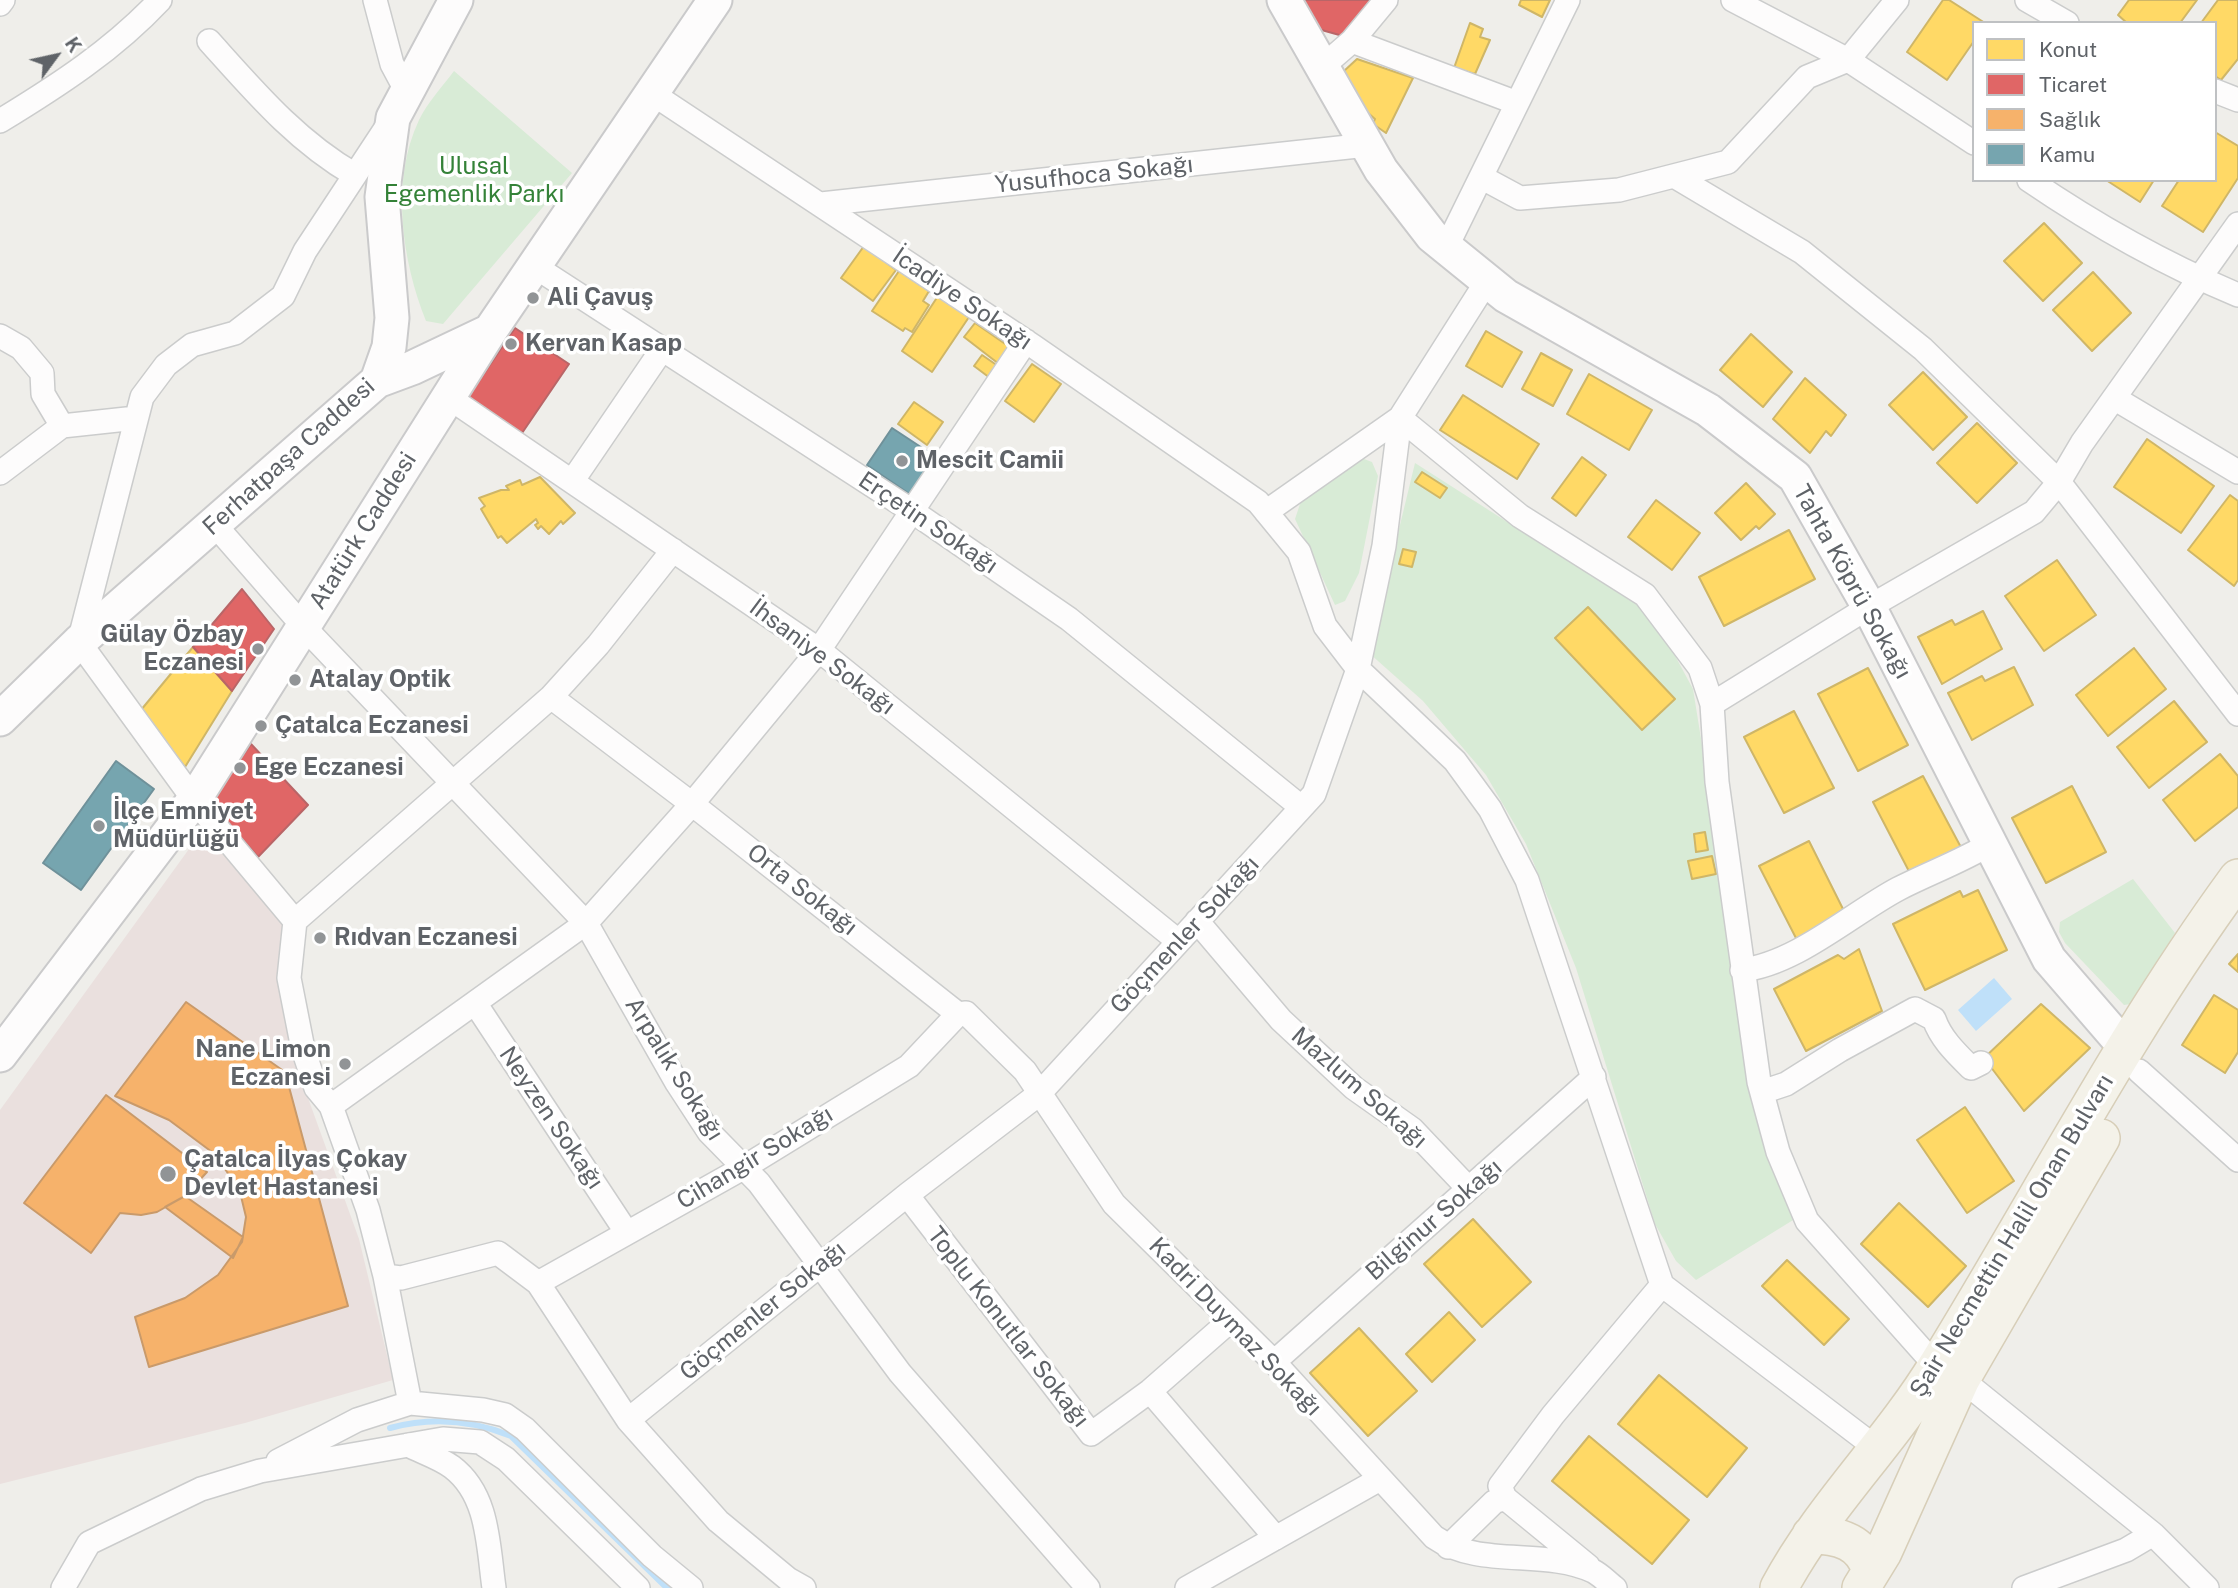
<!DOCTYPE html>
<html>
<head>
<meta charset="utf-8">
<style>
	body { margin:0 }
	#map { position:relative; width:2238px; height:1588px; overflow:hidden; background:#efeeea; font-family:"Public Sans",sans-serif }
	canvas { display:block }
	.legend { position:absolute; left:1972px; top:21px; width:245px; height:161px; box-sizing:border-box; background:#fff; border:2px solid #bfc1c3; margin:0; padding:9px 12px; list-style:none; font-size:21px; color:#5f6368 }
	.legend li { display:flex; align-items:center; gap:14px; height:35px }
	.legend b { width:35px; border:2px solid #bfc1c3 }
	.north { position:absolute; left:21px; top:21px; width:70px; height:70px; -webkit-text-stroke:5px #fff; paint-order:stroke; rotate:57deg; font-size:19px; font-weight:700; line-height:28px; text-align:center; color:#5f6368 }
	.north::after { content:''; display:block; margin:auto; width:24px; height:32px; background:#5f6368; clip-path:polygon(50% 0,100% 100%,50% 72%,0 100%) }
</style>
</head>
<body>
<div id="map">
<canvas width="2238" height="1588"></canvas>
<ul class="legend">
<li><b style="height:19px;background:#ffd966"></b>Konut</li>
<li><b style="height:19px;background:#e06666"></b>Ticaret</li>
<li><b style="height:19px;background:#f6b26b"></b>Sağlık</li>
<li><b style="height:19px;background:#76a5af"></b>Kamu</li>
</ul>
<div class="north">K</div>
</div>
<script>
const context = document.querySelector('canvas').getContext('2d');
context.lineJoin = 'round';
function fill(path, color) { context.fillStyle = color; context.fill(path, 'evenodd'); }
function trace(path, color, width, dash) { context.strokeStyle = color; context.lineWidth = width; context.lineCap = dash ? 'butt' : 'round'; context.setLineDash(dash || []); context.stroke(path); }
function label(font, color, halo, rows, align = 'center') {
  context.font = font + ' "Public Sans",sans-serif'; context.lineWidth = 7; context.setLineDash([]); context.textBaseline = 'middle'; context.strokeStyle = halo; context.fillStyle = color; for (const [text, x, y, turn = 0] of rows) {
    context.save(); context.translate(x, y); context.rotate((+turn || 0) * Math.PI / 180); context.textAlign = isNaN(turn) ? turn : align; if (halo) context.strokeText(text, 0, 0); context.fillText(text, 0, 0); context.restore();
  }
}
fill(new Path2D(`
	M 228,842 L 287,920 L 299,1073 L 359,1239 L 393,1380 L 245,1423 L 0,1484 L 0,1110 L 189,849 Z`), '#eae0de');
fill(new Path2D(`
	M 454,71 L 572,173 L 443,324 L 426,321 C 402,261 390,181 419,120 C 427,103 443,86 454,71 Z
	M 1364,459 L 1372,462 L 1378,476 L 1359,573 L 1345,601 L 1335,605 L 1295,519 L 1302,498 L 1348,464 Z
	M 1415,463 L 1653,615 L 1693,689 L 1731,925 L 1798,1217 L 1696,1280 L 1676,1261 L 1655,1224 L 1576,968 L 1526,844 L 1486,775 L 1423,701 L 1369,653 Z
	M 2133,879 L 2175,933 L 2131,1004 L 2124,1005 L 2065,943 L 2059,932 L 2060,922 Z`), '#d8ebd6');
fill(new Path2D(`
	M 1994,978 L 2012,999 L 1976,1031 L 1958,1010 Z`), '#bfe0f9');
const homes = new Path2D(`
	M 1521,0 L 1550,0 L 1542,17 L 1519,5 Z
	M 1943,0 L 1949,0 L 1985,23 L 1974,23 L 1974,41 L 1947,80 L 1907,52 Z
	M 2129,0 L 2197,0 L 2180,23 L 2127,23 L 2118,15 Z
	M 2218,0 L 2238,0 L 2238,59 L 2221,80 L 2215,76 L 2215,23 L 2201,23 Z
	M 1470,23 L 1483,29 L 1480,37 L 1490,40 L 1475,74 L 1454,68 Z
	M 1357,59 L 1413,78 L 1386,133 L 1373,124 L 1375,119 L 1367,112 L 1344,71 Z
	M 2215,132 L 2238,146 L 2238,178 L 2203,232 L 2162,206 L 2179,180 L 2215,180 Z
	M 2106,180 L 2154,180 L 2140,202 Z
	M 2044,223 L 2082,263 L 2043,301 L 2004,261 Z
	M 864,246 L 896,270 L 873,301 L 841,278 Z
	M 899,271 L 929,291 L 923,301 L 929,305 L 912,332 L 905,328 L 903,331 L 872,311 Z
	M 2093,272 L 2131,313 L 2092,351 L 2053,310 Z
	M 938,296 L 969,317 L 932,372 L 902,351 Z
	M 975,323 L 1011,348 L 999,364 L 964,337 Z
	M 1486,331 L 1522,352 L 1502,387 L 1466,366 Z
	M 1751,334 L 1792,372 L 1763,407 L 1720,370 Z
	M 1541,353 L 1572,370 L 1553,406 L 1522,389 Z
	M 982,355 L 998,366 L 990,378 L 974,366 Z
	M 1032,364 L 1061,384 L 1034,422 L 1005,401 Z
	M 1923,372 L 1967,417 L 1933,450 L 1889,405 Z
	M 1589,374 L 1652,410 L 1629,450 L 1567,414 Z
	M 1805,378 L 1846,415 L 1831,436 L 1826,431 L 1810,453 L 1773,419 Z
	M 1463,395 L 1539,444 L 1517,479 L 1440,430 Z
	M 914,402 L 943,422 L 927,445 L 898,424 Z
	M 1977,423 L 2017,463 L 1977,503 L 1937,463 Z
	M 2147,439 L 2214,486 L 2181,533 L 2114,487 Z
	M 1582,457 L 1606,475 L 1576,516 L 1552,498 Z
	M 1422,472 L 1447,488 L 1440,498 L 1415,482 Z
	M 540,477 L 575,513 L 563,524 L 561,521 L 549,534 L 541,526 L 538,529 L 535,525 L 538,523 L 536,519 L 507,543 L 501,536 L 498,538 L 481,509 L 485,506 L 479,498 L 501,490 L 509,490 L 506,486 L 520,480 L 522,485 Z
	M 1746,483 L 1775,514 L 1759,529 L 1756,526 L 1741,540 L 1715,513 Z
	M 2230,495 L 2238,501 L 2238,580 L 2234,586 L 2188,550 Z
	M 1656,500 L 1700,533 L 1672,570 L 1628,537 Z
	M 1789,530 L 1815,579 L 1724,626 L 1699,577 Z
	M 1403,549 L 1416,552 L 1412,567 L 1399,564 Z
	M 2057,560 L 2096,615 L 2044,651 L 2005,596 Z
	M 1588,607 L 1675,699 L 1642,730 L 1555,638 Z
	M 1983,611 L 2002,649 L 1942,684 L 1918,637 L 1952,620 L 1955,625 Z
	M 193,647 L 232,691 L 185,767 L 141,710 Z
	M 2134,648 L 2166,689 L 2108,736 L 2076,695 Z
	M 2014,667 L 2033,705 L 1972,740 L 1948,693 L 1982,676 L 1985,681 Z
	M 1868,668 L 1908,745 L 1858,771 L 1818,694 Z
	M 2174,701 L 2207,742 L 2149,788 L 2117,747 Z
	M 1794,711 L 1834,788 L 1784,813 L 1744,737 Z
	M 2220,754 L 2238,776 L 2238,807 L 2195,841 L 2163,800 Z
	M 1923,776 L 1964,853 L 1913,879 L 1873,802 Z
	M 2072,786 L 2106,852 L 2046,883 L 2012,818 Z
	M 1705,832 L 1708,850 L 1696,852 L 1694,834 Z
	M 1809,841 L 1847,917 L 1798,942 L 1759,866 Z
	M 1712,856 L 1716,874 L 1692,879 L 1688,861 Z
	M 1978,890 L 2007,950 L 1925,990 L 1893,924 L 1960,891 L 1963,897 Z
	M 1859,949 L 1882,1011 L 1806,1051 L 1774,989 L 1838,955 L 1844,959 Z
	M 2238,954 L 2238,972 L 2229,964 Z
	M 2214,995 L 2238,1010 L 2238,1052 L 2225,1073 L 2182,1045 Z
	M 2041,1004 L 2090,1048 L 2024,1111 L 1984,1058 Z
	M 1965,1107 L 2014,1181 L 1967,1213 L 1917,1140 Z
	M 1899,1203 L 1966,1266 L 1928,1307 L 1861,1244 Z
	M 1473,1219 L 1531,1282 L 1482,1327 L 1424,1264 Z
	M 1787,1260 L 1849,1319 L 1824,1345 L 1762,1286 Z
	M 1449,1312 L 1475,1340 L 1432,1382 L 1406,1354 Z
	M 1359,1328 L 1417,1391 L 1368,1436 L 1310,1373 Z
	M 1659,1375 L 1747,1448 L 1707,1497 L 1618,1424 Z
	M 1589,1436 L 1689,1520 L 1652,1564 L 1552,1481 Z`);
fill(homes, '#ffd966');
trace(homes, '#cfb667', 2);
const shops = new Path2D(`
	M 1303,0 L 1375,0 L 1343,36 L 1318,29 Z
	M 515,328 L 569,364 L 520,436 L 466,400 Z
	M 242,589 L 274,629 L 232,691 L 193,647 Z
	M 251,744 L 308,805 L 258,857 L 209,802 Z`);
fill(shops, '#e06666');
trace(shops, '#b96567', 2);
const health = new Path2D(`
	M 186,1002 L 285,1072 L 348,1306 L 149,1367 L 135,1317 L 185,1298 L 218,1275 L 242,1242 L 246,1217 L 240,1192 L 216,1155 L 169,1120 L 115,1096 Z
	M 106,1095 L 207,1172 L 185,1196 L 157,1212 L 141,1215 L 120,1213 L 91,1253 L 24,1203 Z
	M 185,1196 L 243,1237 L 233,1258 L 165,1207 Z`);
fill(health, '#f6b26b');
trace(health, '#c99a6a', 2);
const public = new Path2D(`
	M 892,428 L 936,457 L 911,495 L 867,465 Z
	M 116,761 L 154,789 L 81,890 L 43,863 Z`);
fill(public, '#76a5af');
trace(public, '#6f919a', 2);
trace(new Path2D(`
	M 390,1428 C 430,1417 472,1420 511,1436 L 667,1588`), '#bfe0f9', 6);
const street = new Path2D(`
	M 375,0 L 392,64 L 407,92
	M 1733,0 L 1848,60 L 1974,143
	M 2027,0 L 2067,23
	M 0,4 L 3,0
	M 209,41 C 254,91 296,141 355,175
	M 1352,41 L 1517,103
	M 1322,67 L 1352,41 L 1386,0
	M 2215,91 L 2238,100
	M 653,94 L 1033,346 L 1258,502 L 1299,552 L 1325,626 L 1358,669 L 1455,761 L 1490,809 L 1527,880 L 1662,1285 L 1879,1450
	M 0,121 C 59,85 113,50 160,0
	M 388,125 L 305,251 L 283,296 L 235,333 L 192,345 L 166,365 L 142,397 L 79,642 L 194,800 L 295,921 L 289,978 L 303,1049 L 316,1088 L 331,1106 L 368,1210 L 385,1276 L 401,1278 L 498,1253 L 538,1283 L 628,1420 L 718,1521 L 788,1579 L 804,1588
	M 1481,177 L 1520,198 L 1619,190 L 1728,162 L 1807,77 L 1848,60 L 1897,0
	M 1676,177 L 1802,252 L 1923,349 L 2059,482 L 2238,714
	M 2029,180 C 2095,225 2164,264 2238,295
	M 821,204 L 1367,145
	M 1446,248 L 1568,0
	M 534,266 L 912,511 L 1069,619 L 1301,807
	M 0,336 L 21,348 L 42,373 L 43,394 L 62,426
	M 448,397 L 819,650 L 1178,941
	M 2114,398 L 2238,472
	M 1400,418 L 1520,516 L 1645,595 L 1700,668 L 1712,704 L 1717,782 L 1759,1082 L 1778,1152 L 1807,1221 L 1937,1367
	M 0,473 L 62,426 L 136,418
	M 573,480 L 663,348
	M 1266,512 L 1400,418
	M 215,525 L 303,626 L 586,923 L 677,1083 L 709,1132 L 759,1183 L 900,1373 L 1088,1588
	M 551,697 L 692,804 L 958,1014 L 966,1013 L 1025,1071 L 1114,1204 L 1274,1362 L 1434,1537 C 1480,1569 1543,1548 1593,1571 C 1601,1575 1608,1583 1615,1588
	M 1712,704 L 1869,607 L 2034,512 L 2059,482 L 2082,443 L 2238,224
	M 295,921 L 551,697 L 598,645 L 673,550
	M 1197,921 L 1281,1020 L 1354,1088 L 1412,1129 L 1468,1188
	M 1742,970 C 1796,964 1851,914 1898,889 C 1929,873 1960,862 1990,844
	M 475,1003 L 627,1233
	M 2139,1071 L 2238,1160
	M 1762,1092 L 1786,1084 L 1840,1050 L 1915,1009 L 1934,1019 C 1941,1039 1956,1053 1971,1068 L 1981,1063
	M 331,1106 L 586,923 L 692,804 L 819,650 L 1026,341
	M 907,1195 L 1091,1434 L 1150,1391 L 1231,1320
	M 385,1276 L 410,1403
	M 538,1283 L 743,1168 L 909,1066 L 958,1014
	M 1274,1362 L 1594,1077
	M 1961,1379 L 2153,1534 L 2207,1588
	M 1150,1391 L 1276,1538
	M 628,1420 L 907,1195 L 1039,1094 L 1314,794 L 1358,669 L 1384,546 L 1400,418 L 1487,281
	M 408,1445 C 422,1452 440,1458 452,1467 C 489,1495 488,1546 494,1588
	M 278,1461 L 357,1420 L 410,1403 L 483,1410 L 505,1415 L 525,1429 L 652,1556 L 691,1588
	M 1448,1547 L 1494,1502 L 1505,1498
	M 1588,1566 L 1505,1498 L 1500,1486 L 1553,1415 L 1662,1285
	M 63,1588 L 89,1543 L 201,1489 L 260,1471 L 443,1439 L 480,1442 L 506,1459 L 638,1588
	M 1187,1588 L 1380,1479
	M 2024,1588 L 2126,1550 L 2153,1534`);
const secondary = new Path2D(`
	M 1284,0 L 1381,170 L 1432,236 L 1506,296 L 1708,410 L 1795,477 L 1869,607 L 2049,959 L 2125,1047
	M 377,381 L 412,368 L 490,331
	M 0,719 L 79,642 L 377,381 L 389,347 L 392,318 L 382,197 L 393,118 L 456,0
	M 0,1055 L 194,800 L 490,331 L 715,0`);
const primary = new Path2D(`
	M 1811,1535 C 1839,1535 1863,1542 1871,1571
	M 1779,1588 C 1822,1507 1890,1443 1938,1364 C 2038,1202 2125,1032 2238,878
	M 1861,1588 L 1883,1552 L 1961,1379 L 2101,1138`);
trace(street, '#cbcccc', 26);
trace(secondary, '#cacacb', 37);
trace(primary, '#d7ceb8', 40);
trace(street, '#fdfcfc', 23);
trace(secondary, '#fdfcfc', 33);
trace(primary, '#f4f2e9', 37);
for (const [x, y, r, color] of [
	[533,298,7,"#919496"],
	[511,344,7,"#919496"],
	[902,461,7,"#919496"],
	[258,649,7,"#919496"],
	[295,680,7,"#919496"],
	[261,726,7,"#919496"],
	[240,768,7,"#919496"],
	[99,826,7,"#919496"],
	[320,938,7,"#919496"],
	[345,1064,7,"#919496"],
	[168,1174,9,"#919496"]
]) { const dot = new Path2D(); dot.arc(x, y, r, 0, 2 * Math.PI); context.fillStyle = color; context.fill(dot); trace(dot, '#fff', 2.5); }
label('24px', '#348238', '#fff', [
	["Ulusal",474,167],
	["Egemenlik Parkı",474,195]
]);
label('24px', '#5f6368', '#fff', [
	["Yusufhoca Sokağı",1094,175,-6],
	["İcadiye Sokağı",962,299,34],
	["Ferhatpaşa Caddesi",289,457,-42],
	["Erçetin Sokağı",928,523,34],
	["Atatürk Caddesi",363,531,-58],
	["Tahta Köprü Sokağı",1852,582,61],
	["İhsaniye Sokağı",822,657,37],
	["Orta Sokağı",802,890,38],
	["Göçmenler Sokağı",1185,935,-47],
	["Arpalık Sokağı",674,1069,58],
	["Mazlum Sokağı",1359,1088,41],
	["Neyzen Sokağı",551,1118,56],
	["Cihangir Sokağı",755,1158,-31],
	["Bilginur Sokağı",1434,1220,-41],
	["Şair Necmettin Halil Onan Bulvarı",2012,1236,-59],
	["Göçmenler Sokağı",763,1311,-39],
	["Toplu Konutlar Sokağı",1008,1327,52],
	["Kadri Duymaz Sokağı",1235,1327,46]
]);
label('bold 24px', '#5f6368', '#fff', [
	["Ali Çavuş",547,298],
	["Kervan Kasap",525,344],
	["Mescit Camii",916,461],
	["Gülay Özbay",244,635,"right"],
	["Eczanesi",244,663,"right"],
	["Atalay Optik",309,680],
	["Çatalca Eczanesi",275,726],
	["Ege Eczanesi",254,768],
	["İlçe Emniyet",113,812],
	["Müdürlüğü",113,840],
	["Rıdvan Eczanesi",334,938],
	["Nane Limon",331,1050,"right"],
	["Eczanesi",331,1078,"right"],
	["Çatalca İlyas Çokay",184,1160],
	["Devlet Hastanesi",184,1188]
], 'left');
</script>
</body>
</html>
